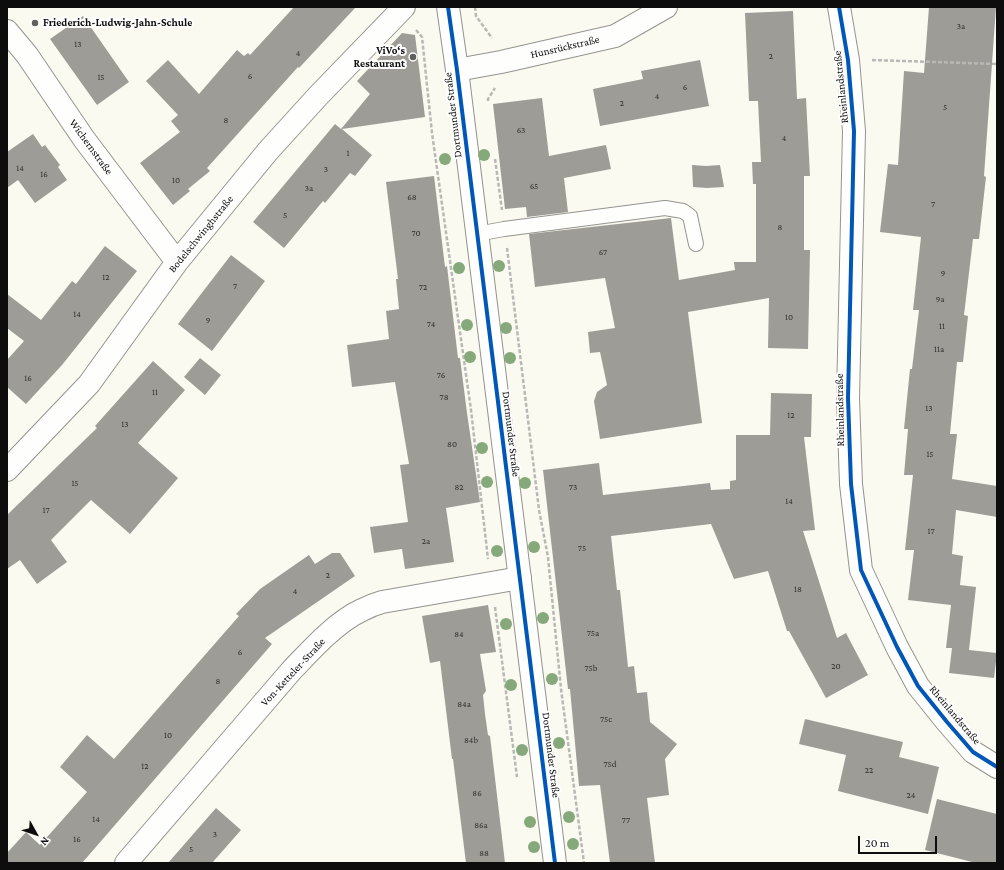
<!DOCTYPE html>
<html>
<head>
<meta charset="utf-8">
<style>
	body { margin:0 }
	#map { position:relative; width:1004px; height:870px; overflow:hidden; background:#fbfaf0; font-family:"Crimson Pro",serif }
	canvas { display:block }
	.frame { position:absolute; inset:0; border:8px solid #0d0d0d; pointer-events:none }
	.north { position:absolute; left:16px; top:814px; width:40px; height:40px; -webkit-text-stroke:3px #fff; paint-order:stroke; rotate:130deg; font-size:11px; font-weight:700; line-height:16px; text-align:center; color:#0d0d0d }
	.north::after { content:''; display:block; margin:auto; width:14px; height:18px; background:#0d0d0d; clip-path:polygon(50% 0,100% 100%,50% 72%,0 100%) }
	.scale { position:absolute; left:858px; top:836px; width:79px; height:18px; box-sizing:border-box; border:2px solid #0d0d0d; border-top:0; padding-left:5px; font-size:12px; line-height:14px; white-space:nowrap; color:#0d0d0d; -webkit-text-stroke:3px #fff; paint-order:stroke }
</style>
</head>
<body>
<div id="map">
<canvas width="1004" height="870"></canvas>
<div class="frame"></div>
<div class="north">N</div>
<div class="scale">20 m</div>
</div>
<script>
const context = document.querySelector('canvas').getContext('2d');
context.lineJoin = 'round';
function fill(path, color) { context.fillStyle = color; context.fill(path, 'evenodd'); }
function trace(path, color, width, dash) { context.strokeStyle = color; context.lineWidth = width; context.lineCap = dash ? 'butt' : 'round'; context.setLineDash(dash || []); context.stroke(path); }
function label(font, color, halo, rows, align = 'center') {
  context.font = font + ' "Crimson Pro",serif'; context.lineWidth = 4; context.setLineDash([]); context.textBaseline = 'middle'; context.strokeStyle = halo; context.fillStyle = color; for (const [text, x, y, turn = 0] of rows) {
    context.save(); context.translate(x, y); context.rotate((+turn || 0) * Math.PI / 180); context.textAlign = isNaN(turn) ? turn : align; if (halo) context.strokeText(text, 0, 0); context.fillText(text, 0, 0); context.restore();
  }
}
fill(new Path2D(`
	M 294,7 L 356,7 L 299,68 L 298,67 L 207,168 L 210,171 L 188,189 L 190,191 L 173,205 L 140,163 L 180,132 L 171,121 L 178,115 L 146,81 L 168,60 L 199,94 L 237,50 L 244,56 L 248,53 L 250,55 Z
	M 929,7 L 996,7 L 984,176 L 986,177 L 979,239 L 973,239 L 964,315 L 968,316 L 963,362 L 957,362 L 950,434 L 957,434 L 952,479 L 997,486 L 997,517 L 956,510 L 952,554 L 963,556 L 960,585 L 976,587 L 969,650 L 997,653 L 994,678 L 949,673 L 952,648 L 946,648 L 951,605 L 908,600 L 914,550 L 905,550 L 913,475 L 904,475 L 908,429 L 904,429 L 910,369 L 912,369 L 919,310 L 913,310 L 921,237 L 880,232 L 888,164 L 898,165 L 904,71 L 924,73 Z
	M 793,11 L 797,99 L 806,98 L 810,176 L 804,176 L 804,250 L 810,250 L 808,349 L 768,348 L 769,298 L 688,312 L 702,423 L 600,439 L 594,401 L 597,392 L 607,385 L 600,352 L 590,353 L 588,332 L 615,328 L 605,278 L 535,287 L 529,234 L 671,218 L 679,280 L 735,270 L 734,262 L 756,262 L 756,184 L 753,184 L 752,162 L 761,162 L 758,101 L 749,101 L 745,13 Z
	M 83,16 L 129,82 L 97,105 L 50,39 Z
	M 402,33 L 415,35 L 425,117 L 342,129 L 372,155 L 355,176 L 350,173 L 325,203 L 323,201 L 284,248 L 253,222 L 335,124 L 341,129 L 370,94 L 357,81 Z
	M 700,60 L 709,106 L 600,126 L 593,89 L 643,79 L 641,71 Z
	M 542,98 L 549,156 L 606,145 L 611,169 L 564,178 L 568,212 L 527,217 L 526,207 L 505,209 L 493,104 Z
	M 33,134 L 42,147 L 45,145 L 60,165 L 58,167 L 67,180 L 35,203 L 18,180 L 7,188 L 7,152 Z
	M 692,165 L 706,166 L 720,165 L 724,187 L 707,188 L 693,187 Z
	M 434,176 L 445,267 L 447,266 L 458,358 L 460,358 L 467,413 L 480,502 L 446,508 L 454,562 L 405,569 L 402,549 L 374,553 L 370,527 L 408,522 L 400,465 L 409,464 L 395,382 L 352,387 L 347,345 L 389,339 L 386,311 L 399,309 L 396,279 L 398,279 L 386,182 Z
	M 105,246 L 137,271 L 62,365 L 26,404 L 7,387 L 7,360 L 24,341 L 7,328 L 7,294 L 41,320 L 72,281 L 76,284 Z
	M 231,255 L 265,281 L 212,351 L 178,324 Z
	M 200,358 L 221,375 L 205,395 L 184,377 Z
	M 153,361 L 185,390 L 138,443 L 178,478 L 130,534 L 91,500 L 51,540 L 67,562 L 37,584 L 20,560 L 7,569 L 7,515 L 97,428 L 95,426 Z
	M 771,393 L 812,394 L 811,437 L 804,437 L 815,530 L 803,531 L 837,638 L 846,633 L 868,675 L 826,698 L 789,631 L 787,631 L 768,571 L 734,579 L 711,524 L 611,536 L 617,590 L 620,590 L 628,667 L 634,666 L 637,693 L 647,692 L 650,722 L 677,744 L 665,759 L 669,795 L 647,798 L 655,863 L 610,863 L 600,785 L 579,786 L 570,689 L 568,689 L 543,470 L 599,463 L 603,495 L 710,483 L 711,490 L 730,489 L 730,481 L 736,480 L 736,435 L 770,435 Z
	M 332,553 L 340,553 L 355,576 L 265,638 L 272,644 L 82,863 L 7,863 L 7,853 L 26,832 L 40,845 L 87,792 L 60,767 L 87,735 L 114,759 L 239,616 L 236,614 L 260,589 L 309,555 L 315,564 Z
	M 488,605 L 496,652 L 480,654 L 486,691 L 483,695 L 485,714 L 488,735 L 490,736 L 505,863 L 466,863 L 453,759 L 452,759 L 440,661 L 430,663 L 422,616 Z
	M 805,719 L 903,742 L 899,757 L 939,767 L 928,814 L 838,791 L 846,755 L 799,744 Z
	M 937,799 L 997,814 L 997,863 L 976,863 L 925,850 Z
	M 216,808 L 241,830 L 212,863 L 168,863 Z`), '#9e9c96');
const service = new Path2D(`
	M 477,234 L 504,229 L 665,208 L 683,211 L 690,216 L 696,244`);
const minor = new Path2D(`
	M 839,7 L 848,60 L 854,131 L 848,398 L 851,484 L 861,570 L 897,647 L 918,686 L 947,722 L 973,752 L 997,767
	M 7,31 L 27,55 L 84,139 L 177,262
	M 457,70 L 501,62 L 615,36 L 666,7
	M 7,470 L 89,384 L 177,262 L 268,151 L 318,96 L 404,7
	M 126,863 L 291,671 C 311,650 336,622 362,610 C 368,607 375,604 382,602 L 520,578`);
const tertiary = new Path2D(`
	M 448,7 L 457,70 L 555,863`);
trace(service, '#94948f', 16);
trace(minor, '#94948f', 24);
trace(tertiary, '#94948f', 24);
trace(new Path2D(`
	M 475,7 L 476,16 L 492,38
	M 416,30 L 422,37 L 432,133 L 471,410 L 488,559
	M 872,60 L 997,64
	M 488,101 L 488,99 L 495,88
	M 495,159 L 502,210
	M 507,248 L 539,510 L 548,557 L 561,689 L 584,863
	M 495,607 L 517,777`), '#b8b8b6', 2.5, [4, 2]);
trace(service, '#fefefd', 14);
trace(minor, '#fefefd', 22);
trace(tertiary, '#fefefd', 22);
trace(new Path2D(`
	M 448,7 L 457,70 L 555,863
	M 839,7 L 848,60 L 854,131 L 848,398 L 851,484 L 861,570 L 897,647 L 918,686 L 947,722 L 973,752 L 997,767`), '#0057b8', 4);
context.fillStyle = '#85a97a';
for (const [x, y] of [
	[484,155],
	[445,159],
	[499,266],
	[459,268],
	[467,325],
	[506,328],
	[470,357],
	[510,358],
	[482,448],
	[487,482],
	[525,483],
	[534,547],
	[497,551],
	[543,618],
	[506,624],
	[552,679],
	[511,685],
	[559,743],
	[522,750],
	[569,817],
	[530,822],
	[573,844],
	[534,847]
]) { context.beginPath(); context.arc(x, y, 6, 0, 2 * Math.PI); context.fill(); }
for (const [x, y, r, color] of [
	[35,23,4,"#60605c"],
	[413,57,4,"#60605c"]
]) { const dot = new Path2D(); dot.arc(x, y, r, 0, 2 * Math.PI); context.fillStyle = color; context.fill(dot); trace(dot, '#fff', 1.5); }
label('9px', '#31312f', null, [
	["3a",961,26],
	["13",78,44],
	["4",298,53],
	["2",771,56],
	["6",250,76],
	["15",101,77],
	["6",685,87],
	["4",657,96],
	["2",622,103],
	["5",945,107],
	["8",226,120],
	["63",521,130],
	["4",784,138],
	["1",348,153],
	["14",20,168],
	["3",326,169],
	["16",44,174],
	["10",176,180],
	["65",534,186],
	["3a",309,188],
	["68",412,197],
	["7",933,204],
	["5",285,215],
	["8",780,227],
	["70",416,233],
	["67",603,252],
	["9",943,273],
	["12",106,277],
	["7",235,286],
	["72",423,287],
	["9a",940,299],
	["14",77,314],
	["10",789,317],
	["9",208,320],
	["74",431,324],
	["11",942,326],
	["11a",939,349],
	["76",441,375],
	["16",28,378],
	["11",155,392],
	["78",444,397],
	["13",929,408],
	["12",791,415],
	["13",125,424],
	["80",452,444],
	["15",930,454],
	["15",75,483],
	["82",459,487],
	["73",573,487],
	["14",789,501],
	["17",46,510],
	["17",931,531],
	["2a",426,541],
	["75",582,548],
	["2",328,575],
	["18",798,589],
	["4",295,591],
	["75a",593,633],
	["84",459,634],
	["6",240,652],
	["20",836,666],
	["75b",591,668],
	["8",218,681],
	["84a",464,704],
	["75c",606,719],
	["10",168,735],
	["84b",471,740],
	["75d",610,764],
	["12",145,766],
	["22",869,770],
	["86",477,793],
	["24",911,795],
	["14",96,819],
	["77",626,820],
	["86a",481,825],
	["3",215,834],
	["16",77,839],
	["5",191,849],
	["88",484,853]
]);
label('bold 11px', '#0d0d0d', '#fff', [
	["Friederich-Ludwig-Jahn-Schule",43,23],
	["ViVo‘s",405,51,"right"],
	["Restaurant",405,64,"right"]
], 'left');
label('11px', '#0d0d0d', '#fff', [
	["Hunsrückstraße",565,47,-13],
	["Rheinlandstraße",841,87,-96],
	["Dortmunder Straße",453,115,-97],
	["Wichernstraße",91,147,54],
	["Bodelschwinghstraße",201,234,-51],
	["Rheinlandstraße",840,410,-91],
	["Dortmunder Straße",511,434,83],
	["Von-Ketteler-Straße",293,672,-47],
	["Rheinlandstraße",955,715,50],
	["Dortmunder Straße",551,755,83]
]);
</script>
</body>
</html>
